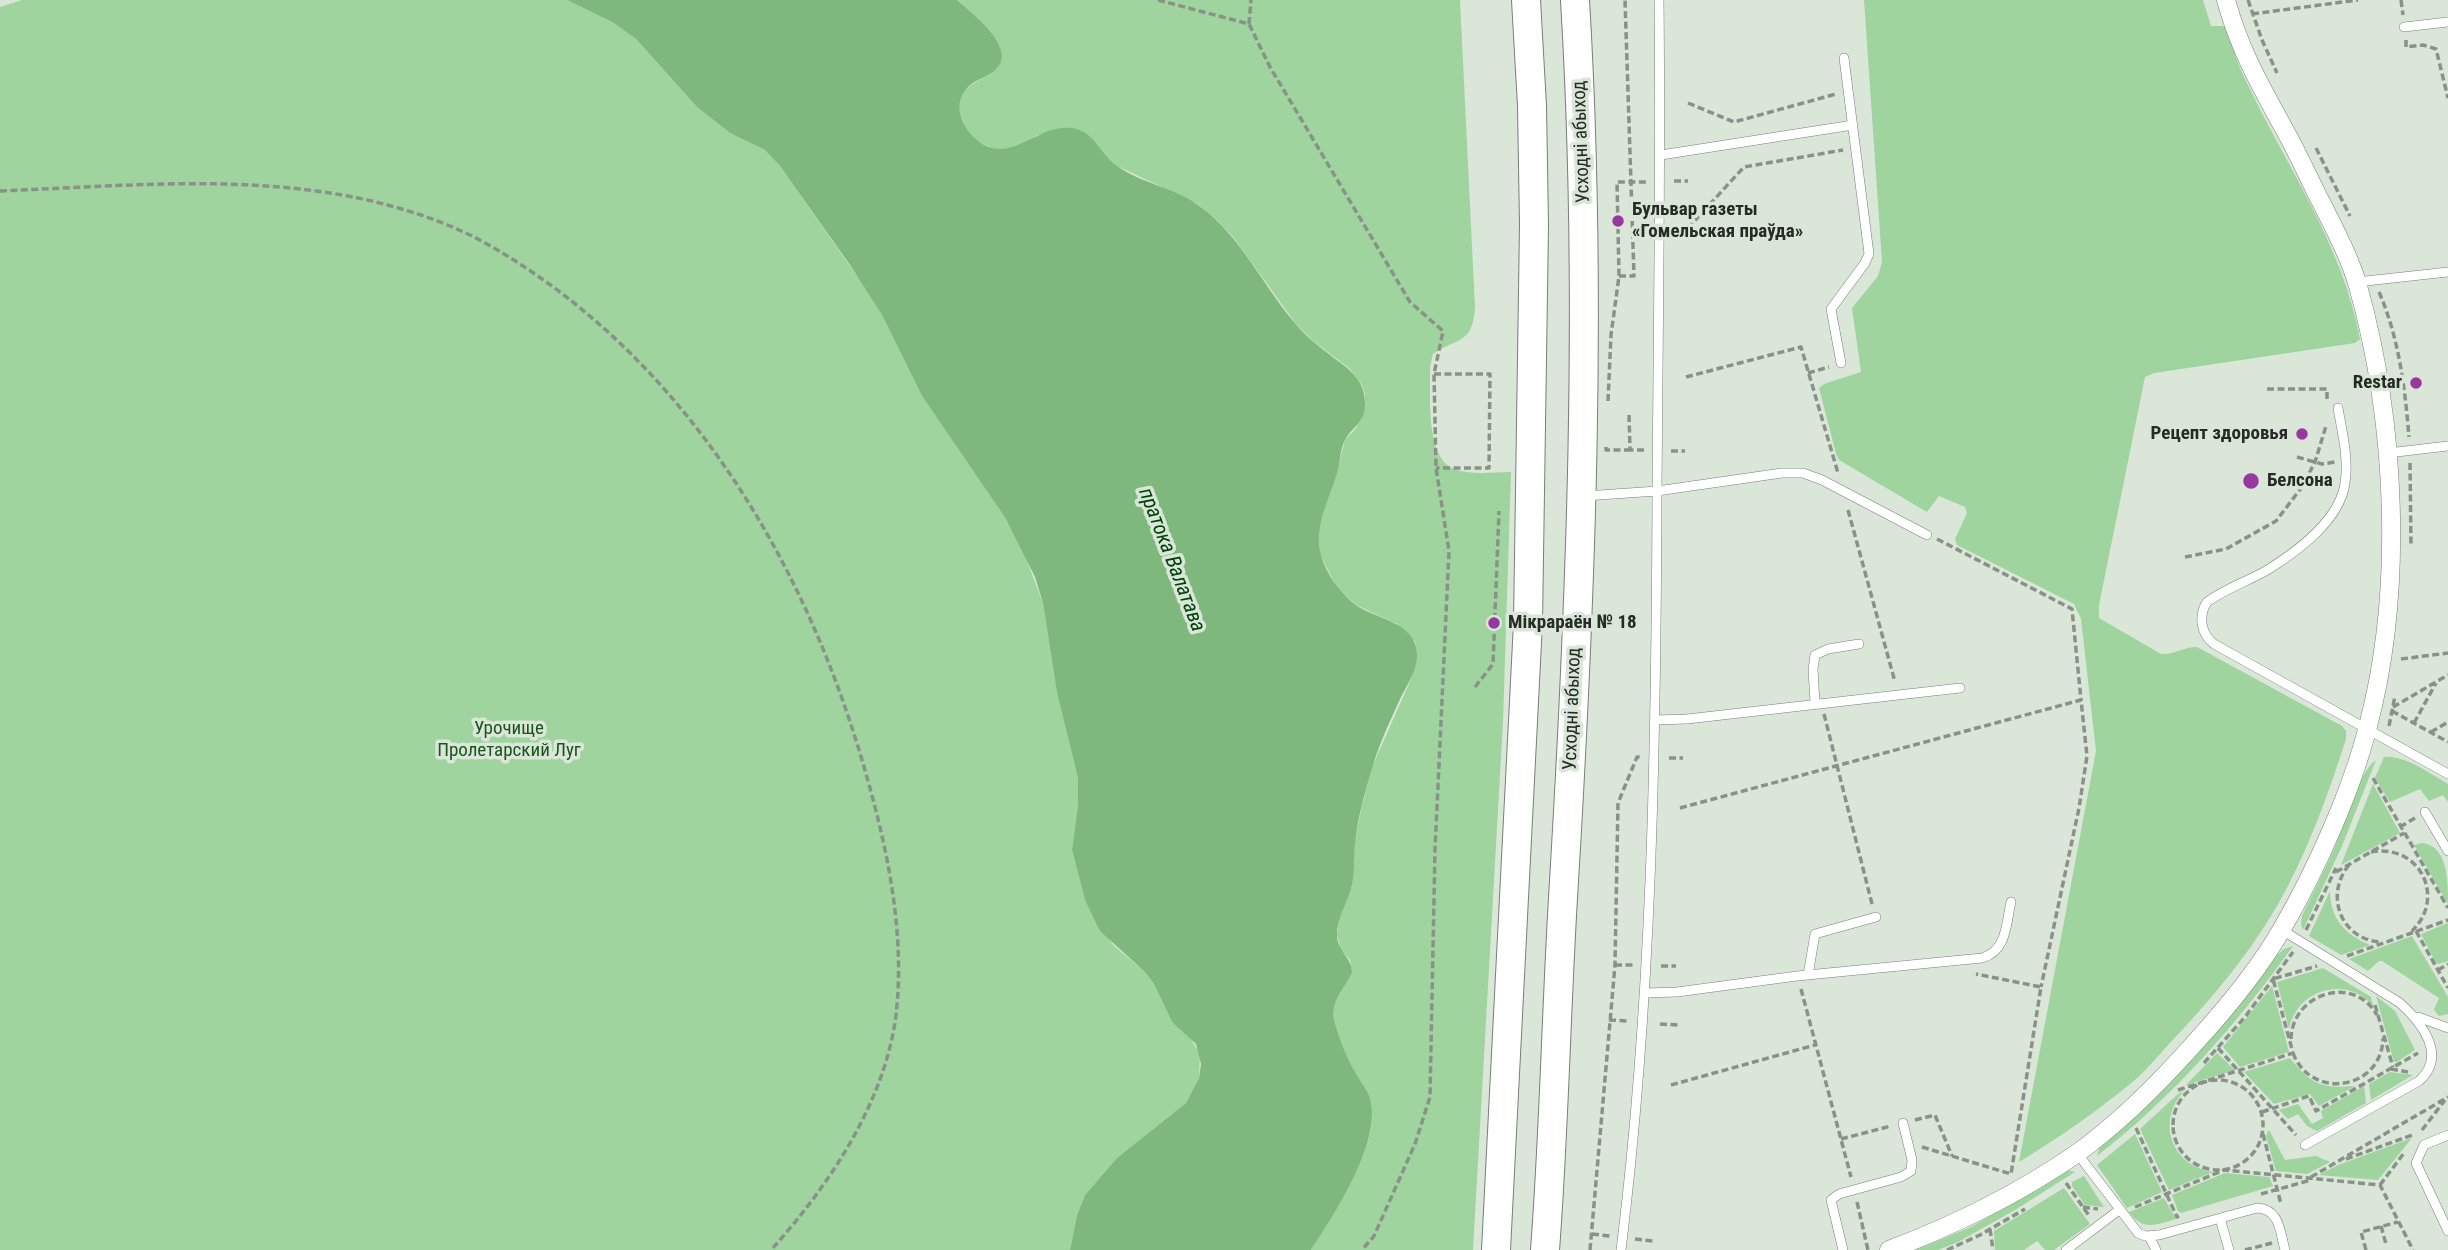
<!DOCTYPE html>
<html>
<head>
<meta charset="utf-8">
<style>
	body { margin:0 }
	canvas { display:block; background:#d9e6d8 }
</style>
</head>
<body>
<canvas width="2448" height="1250"></canvas>
<script>
const context = document.querySelector('canvas').getContext('2d');
context.lineJoin = 'round';
function fill(path, color) { context.fillStyle = color; context.fill(path, 'evenodd'); }
function trace(path, color, width, dash) { context.strokeStyle = color; context.lineWidth = width; context.lineCap = dash ? 'butt' : 'round'; context.setLineDash(dash || []); context.stroke(path); }
function label(font, color, halo, rows, align = 'center') {
  context.font = font + ' "Roboto Condensed",sans-serif'; context.lineWidth = 7; context.setLineDash([]); context.textBaseline = 'middle'; context.strokeStyle = halo; context.fillStyle = color; for (const [text, x, y, turn = 0] of rows) {
    context.save(); context.translate(x, y); context.rotate((+turn || 0) * Math.PI / 180); context.textAlign = isNaN(turn) ? turn : align; if (halo) context.strokeText(text, 0, 0); context.fillText(text, 0, 0); context.restore();
  }
}
fill(new Path2D(`
	M 22,0 L 567,0 L 614,23 L 636,39 L 697,107 L 730,133 L 765,150 L 780,166 L 866,289 L 882,315 L 922,396 L 1006,519 L 1022,548 L 1043,603 L 1057,693 L 1078,778 L 1078,805 L 1072,850 L 1085,900 L 1113,945 L 1145,972 L 1154,984 L 1172,1022 L 1189,1036 L 1200,1054 L 1199,1078 L 1186,1103 L 1117,1158 L 1085,1195 L 1077,1215 L 1070,1250 L 0,1250 L 0,7 Z
	M 957,0 L 1460,0 L 1475,308 C 1472,345 1458,337 1433,354 L 1430,367 C 1431,394 1424,461 1457,470 C 1474,475 1494,472 1511,472 L 1503,722 L 1473,1250 L 1311,1250 C 1333,1216 1380,1145 1371,1103 C 1369,1090 1360,1081 1354,1070 C 1345,1054 1339,1037 1334,1020 C 1331,999 1344,990 1352,973 L 1350,960 L 1341,949 L 1337,935 L 1339,920 L 1352,886 L 1354,846 L 1361,810 L 1372,767 L 1411,679 L 1417,652 L 1415,641 L 1397,624 L 1356,605 L 1338,589 L 1320,555 L 1318,531 L 1320,517 L 1335,478 L 1345,440 L 1356,428 L 1365,405 L 1365,394 L 1362,385 L 1350,369 L 1312,340 L 1296,324 L 1234,238 L 1218,221 L 1198,204 L 1117,166 L 1105,156 L 1097,144 C 1080,141 1061,135 1044,134 C 1033,134 1022,147 1010,149 C 989,154 961,133 959,112 C 957,90 975,82 991,74 L 992,35 Z
	M 1864,0 L 2203,0 L 2211,26 L 2226,26 C 2232,44 2237,64 2246,81 C 2286,166 2343,245 2360,339 L 2355,343 L 2154,373 L 2145,377 L 2099,605 L 2099,618 L 2161,654 C 2174,655 2184,647 2197,647 L 2342,726 L 2346,731 L 2346,739 C 2328,795 2307,854 2277,906 C 2248,956 2209,1002 2169,1044 C 2158,1056 2148,1068 2136,1079 C 2099,1110 2060,1137 2019,1162 L 2096,751 L 2081,619 L 2074,604 L 1957,545 L 1955,539 L 1967,513 L 1965,507 L 1939,496 L 1927,512 L 1839,460 L 1836,454 L 1819,388 L 1824,384 L 1861,372 L 1852,308 L 1878,276 L 1882,262 Z
	M 2384,757 C 2406,755 2430,774 2448,784 L 2448,802 L 2443,795 L 2429,801 L 2420,789 L 2390,802 L 2375,778 Z
	M 2376,760 L 2342,846 L 2303,930 L 2301,924 L 2302,916 C 2313,893 2325,870 2335,847 C 2344,826 2359,771 2376,760 Z
	M 2373,784 L 2400,833 L 2341,865 Z
	M 2422,843 C 2448,846 2448,880 2448,904 L 2414,845 Z
	M 2330,891 C 2330,919 2346,935 2370,945 L 2341,955 L 2309,936 Z
	M 2448,923 L 2448,961 L 2439,964 L 2436,963 L 2421,934 Z
	M 2412,936 L 2448,997 L 2448,1014 L 2439,1016 L 2434,1010 L 2439,998 L 2382,961 L 2379,961 L 2368,971 L 2349,959 Z
	M 2293,946 C 2237,1024 2173,1097 2097,1156 L 2100,1146 C 2168,1089 2224,1027 2275,957 L 2284,949 Z
	M 2323,968 L 2371,997 L 2373,1006 C 2347,974 2296,990 2289,1029 L 2277,982 Z
	M 2272,986 L 2289,1052 L 2240,1067 L 2223,1047 Z
	M 2376,996 L 2395,1011 L 2415,1050 L 2397,1062 L 2394,1062 Z
	M 2217,1053 L 2235,1070 L 2186,1085 L 2216,1054 Z
	M 2290,1058 C 2311,1084 2321,1089 2355,1086 L 2319,1106 L 2310,1094 L 2274,1104 L 2244,1072 Z
	M 2390,1072 L 2413,1075 L 2371,1100 L 2369,1084 Z
	M 2364,1086 L 2366,1103 L 2317,1131 L 2307,1126 L 2298,1114 L 2288,1119 L 2279,1110 L 2298,1104 L 2312,1124 L 2323,1118 L 2321,1111 Z
	M 2184,1091 C 2156,1121 2171,1166 2213,1172 L 2169,1190 L 2140,1129 L 2178,1094 Z
	M 2269,1130 L 2285,1160 L 2316,1156 L 2330,1162 L 2307,1174 L 2276,1171 L 2266,1136 Z
	M 2135,1134 L 2162,1192 L 2127,1208 L 2097,1165 Z
	M 2412,1138 L 2378,1180 L 2319,1175 L 2338,1165 Z
	M 2068,1170 L 2075,1172 L 2015,1210 L 1958,1242 L 1938,1250 L 1916,1250 L 1971,1227 Z
	M 2225,1173 L 2269,1177 L 2273,1186 L 2181,1213 L 2178,1211 L 2172,1195 Z
	M 2084,1176 L 2104,1207 L 2085,1205 L 2072,1186 L 2072,1182 Z
	M 2064,1188 L 2090,1224 L 2054,1250 L 2045,1250 L 2037,1241 L 2024,1250 L 1995,1250 L 1994,1231 Z
	M 2164,1198 L 2176,1219 C 2156,1225 2142,1231 2129,1212 Z`), '#9fd49e');
fill(new Path2D(`
	M 567,0 L 957,0 C 971,13 996,31 1001,51 C 1003,58 1001,64 996,69 C 990,76 980,78 973,83 C 951,99 958,124 977,140 C 1010,167 1036,124 1071,128 C 1094,130 1099,153 1116,165 C 1141,184 1175,187 1201,207 C 1241,237 1262,284 1294,322 C 1305,336 1320,347 1334,358 C 1352,371 1366,382 1365,406 C 1364,423 1352,427 1345,440 C 1340,449 1340,463 1337,473 C 1328,504 1310,531 1324,564 C 1331,580 1342,595 1357,606 C 1377,619 1416,623 1417,653 C 1418,669 1408,683 1401,697 C 1390,721 1378,746 1371,772 C 1364,796 1357,820 1355,845 C 1353,858 1355,872 1352,885 C 1348,902 1336,919 1337,937 C 1339,952 1352,958 1352,973 C 1344,990 1331,999 1334,1020 C 1339,1037 1345,1054 1354,1070 C 1358,1078 1364,1085 1368,1093 C 1387,1135 1334,1215 1311,1250 L 1070,1250 L 1077,1215 L 1085,1195 L 1117,1158 L 1186,1103 L 1199,1078 L 1201,1064 L 1196,1044 L 1172,1022 L 1154,984 L 1145,972 L 1100,931 L 1085,900 L 1072,850 L 1078,805 L 1078,778 L 1057,693 L 1043,603 L 1035,577 L 1006,519 L 922,396 L 882,315 L 850,265 L 780,166 L 765,150 L 730,133 L 697,107 L 636,39 L 614,23 Z`), '#7eb87d');
const lane = new Path2D(`
	M 2404,27 L 2448,22
	M 1661,155 L 1853,125
	M 2357,282 L 2448,272
	M 1841,363 L 1831,309 L 1865,263 L 1869,254 L 1844,58
	M 2338,408 C 2342,432 2349,459 2345,483 C 2340,520 2299,550 2269,569 C 2249,581 2226,588 2207,602 C 2198,616 2201,634 2214,644 L 2448,774
	M 2388,453 L 2448,446
	M 1585,496 L 1657,491 L 1782,473 L 1803,473 L 1822,480 L 1927,535
	M 1815,703 L 1813,669 L 1815,655 L 1828,649 L 1859,644
	M 1656,720 L 1687,719 L 1960,688
	M 2425,812 L 2448,851
	M 2282,930 L 2400,1003 C 2421,1022 2448,1055 2419,1081 L 2305,1145
	M 1808,975 L 1815,934 L 1876,917
	M 1646,993 L 1677,992 L 1797,976 L 1982,958 C 2007,951 2006,924 2011,902
	M 2418,1017 L 2448,1028
	M 2448,1135 L 2424,1145 L 2416,1163 L 2448,1231
	M 2077,1153 L 2138,1233 L 2145,1236 L 2159,1235 L 2257,1208 C 2280,1209 2280,1232 2285,1250
	M 2220,1218 L 2229,1250
	M 2149,1236 L 2156,1250
	M 1621,1250 C 1652,1000 1656,749 1657,497 C 1658,331 1661,166 1659,0
	M 1843,1250 L 1831,1200 L 1839,1194 L 1901,1177 L 1911,1171 L 1912,1160 L 1903,1123
	M 2066,1250 L 2119,1210`);
const street = new Path2D(`
	M 1889,1250 C 1955,1225 2018,1194 2076,1154 C 2118,1124 2157,1085 2192,1046 C 2225,1010 2259,970 2283,927 C 2316,870 2352,790 2368,726 C 2404,590 2396,422 2358,286 C 2350,258 2335,230 2322,204 C 2310,181 2300,158 2288,136 C 2263,90 2240,52 2226,0`);
const primary = new Path2D(`
	M 1496,1250 L 1528,623 L 1534,225 L 1532,106 L 1526,0
	M 1545,1250 C 1554,1133 1556,1015 1563,898 C 1581,600 1593,299 1575,0`);
trace(lane, '#758175', 10);
trace(street, '#758175', 19);
trace(primary, '#758175', 30);
trace(new Path2D(`
	M 1158,0 L 1249,24 L 1270,67 L 1410,302 L 1443,331 L 1434,374 L 1436,468 L 1449,551 L 1435,850 L 1430,1097 L 1415,1144 L 1374,1236 L 1362,1250
	M 2248,0 L 2262,40 L 2277,73
	M 2401,0 L 2403,15
	M 2252,14 L 2358,0
	M 1249,24 L 1251,0
	M 2406,40 L 2406,47 L 2423,45 L 2436,49 L 2448,98
	M 1688,103 L 1734,122 L 1836,94
	M 2316,148 L 2350,216
	M 1674,181 L 1688,181
	M 0,191 C 150,185 308,167 450,226 C 484,240 515,260 545,281 C 711,400 815,588 868,781 C 889,856 905,937 896,1015 C 885,1102 829,1186 771,1250
	M 1688,228 L 1744,167 L 1843,150
	M 1619,276 L 1634,276 L 1625,0
	M 2379,292 C 2399,338 2405,388 2409,437
	M 1808,373 L 1829,367
	M 1434,374 L 1490,374 L 1489,468 L 1436,468
	M 1686,377 L 1801,347 L 1838,473
	M 2267,389 L 2327,389 L 2327,401
	M 1608,401 L 1611,335 L 1619,276 L 1617,182 L 1647,182
	M 1629,415 L 1630,450 L 1644,450
	M 1606,447 L 1606,450 L 1630,450
	M 1671,451 L 1685,451
	M 2297,457 L 2322,464 L 2335,462
	M 2410,463 L 2411,546
	M 1848,510 L 1895,682
	M 1937,539 L 2072,609 L 2081,700
	M 2185,557 L 2226,549 L 2276,521 L 2302,487 L 2315,462 L 2326,426
	M 2401,659 L 2448,653
	M 1475,687 L 1493,664 L 1499,511
	M 2393,707 L 2448,675
	M 2392,711 L 2448,742
	M 1824,714 L 1872,904
	M 2414,723 L 2436,683
	M 2389,726 L 2395,696
	M 2431,732 L 2448,722
	M 1669,758 L 1683,758
	M 2373,778 L 2448,908
	M 1680,808 L 2081,700 L 2087,756 L 2079,808 L 2041,987
	M 2400,827 L 2415,818
	M 2371,852 C 2419,843 2447,897 2412,931
	M 2349,865 C 2324,895 2341,940 2381,942
	M 2336,872 L 2404,833
	M 2306,930 L 2336,868
	M 2416,931 L 2448,988
	M 2347,956 L 2448,920
	M 1615,965 L 1633,965
	M 1661,966 L 1676,966
	M 2438,970 L 2448,964
	M 1801,989 L 1851,1177
	M 2375,1005 L 2393,1067
	M 1609,1020 L 1628,1021
	M 1660,1024 L 1678,1025
	M 2291,1039 C 2292,994 2353,973 2377,1015
	M 2218,1048 L 2296,1135
	M 2293,1053 C 2311,1101 2382,1090 2383,1038
	M 2204,1063 L 2245,1017 L 2293,952
	M 2391,1069 L 2408,1072
	M2173 1125a45 45 0 1 1 90 0a45 45 0 1 1-90 0Z
	M 1671,1085 L 1815,1045
	M 2178,1090 L 2293,1053 L 2273,979 L 2317,966
	M 2262,1112 L 2309,1096 L 2316,1111 L 2418,1053
	M 1915,1120 L 1935,1115 L 1952,1156
	M 2136,1128 L 2177,1217 L 2179,1216
	M 2422,1130 L 2445,1100
	M 2263,1134 L 2281,1204
	M 1841,1139 L 1891,1126
	M 1922,1147 L 2011,1174 L 2041,987 L 1976,974
	M 2346,1159 L 2415,1134
	M 2311,1177 L 2448,1097
	M 2066,1183 L 2090,1217
	M 2380,1185 L 2404,1153
	M 2261,1194 L 2311,1180
	M 1857,1202 L 1868,1250
	M 2083,1207 L 2098,1209
	M 2135,1207 L 2224,1170 L 2380,1185 L 2413,1250
	M 2381,1226 L 2386,1244
	M 1990,1229 L 1993,1250
	M 1592,1234 L 1610,1236
	M 1635,1239 L 1653,1241
	M 1590,1250 L 1615,965 L 1618,803 L 1637,757 L 1641,757
	M 1947,1250 L 1980,1235 L 2025,1209
	M 2245,1250 L 2272,1243
	M 2366,1250 L 2361,1232 L 2398,1222`), '#899288', 3.5, [7, 3.5]);
trace(lane, '#fff', 9);
trace(street, '#fff', 18);
trace(primary, '#fff', 28);
for (const [x, y, r, color] of [
	[1618,221,7,"#9737a0"],
	[2416,383,7,"#9737a0"],
	[2302,434,7,"#9737a0"],
	[2251,481,9,"#9737a0"],
	[1494,623,7,"#9737a0"]
]) { const dot = new Path2D(); dot.arc(x, y, r, 0, 2 * Math.PI); context.fillStyle = color; context.fill(dot); trace(dot, '#d9e6d8', 2.5); }
label('19px', '#272b26', '#d9e6d8', [
	["Усходні абыход",1582,142,-92],
	["Усходні абыход",1573,709,-88]
]);
label('bold 19px', '#272b26', '#d9e6d8', [
	["Бульвар газеты",1632,210],
	["«Гомельская праўда»",1632,232],
	["Restar",2402,383,"right"],
	["Рецепт здоровья",2288,434,"right"],
	["Белсона",2267,481],
	["Мікрараён № 18",1508,623]
], 'left');
label('19px', '#19551d', '#d9e6d8', [
	["Урочище",509,729],
	["Пролетарский Луг",509,751]
]);
label('italic 21px', '#004208', '#d9e6d8', [
	["пратока Валатава",1171,560,69]
]);
</script>
</body>
</html>
